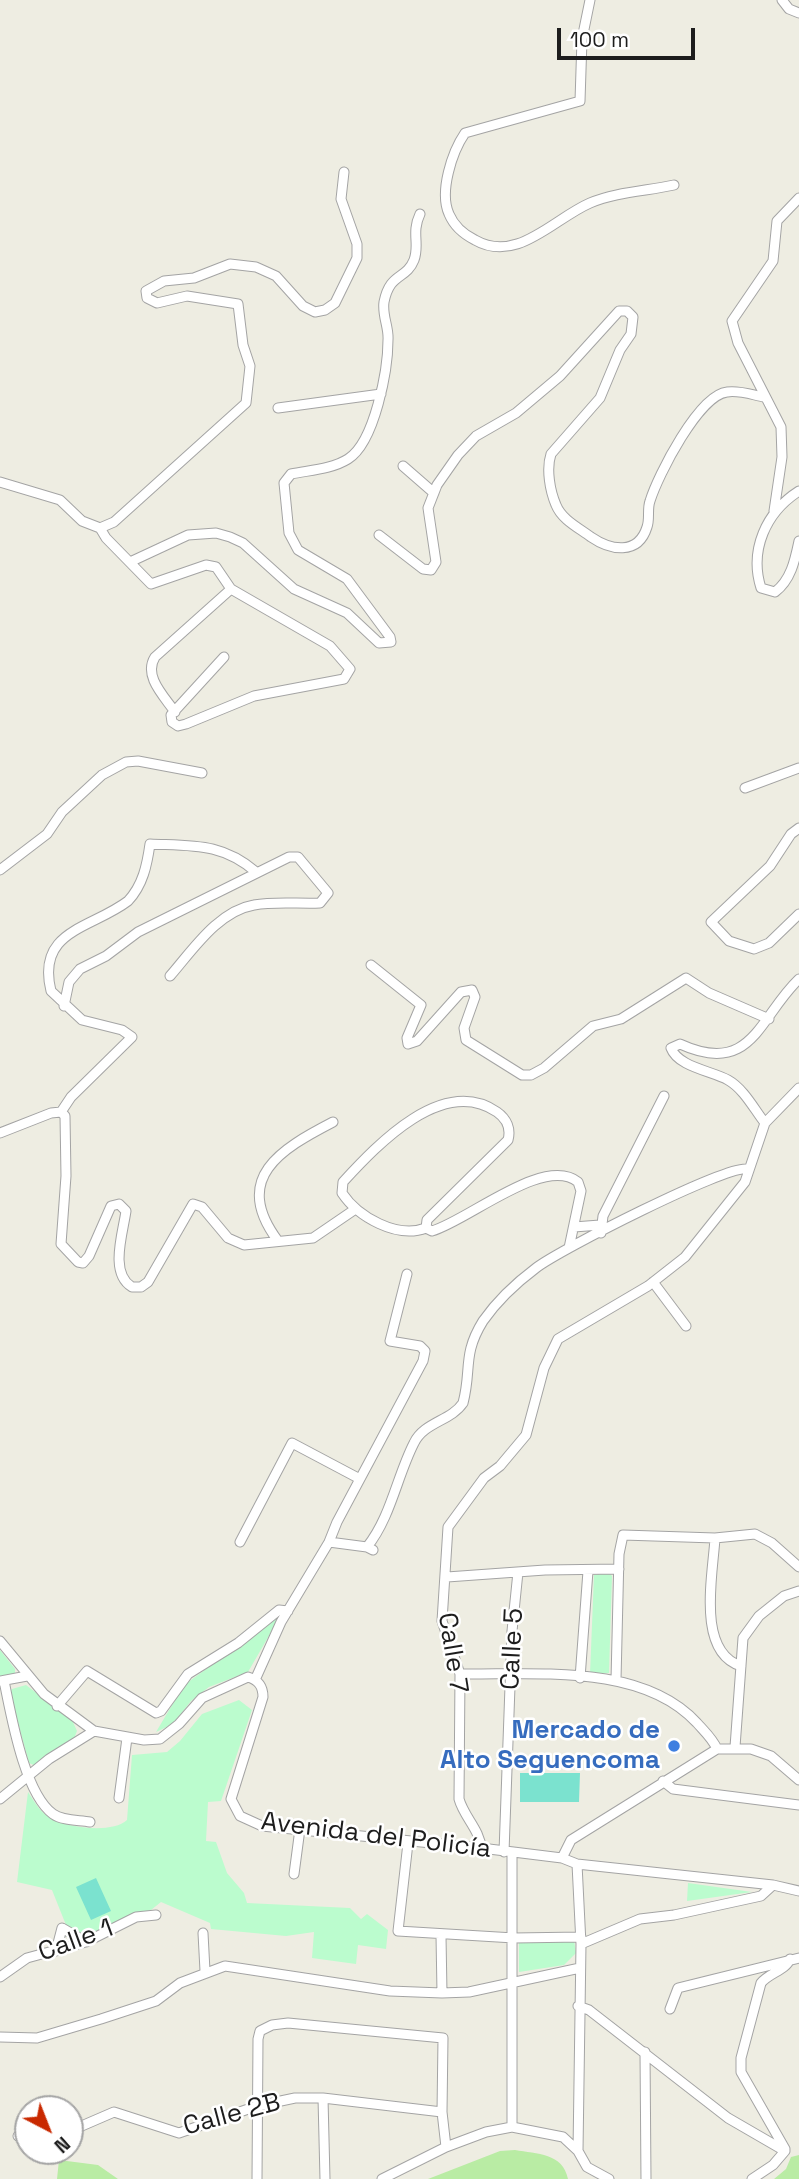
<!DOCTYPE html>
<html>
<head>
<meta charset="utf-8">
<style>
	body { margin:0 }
	#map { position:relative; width:799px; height:2179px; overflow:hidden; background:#eeede2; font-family:"Space Grotesk",sans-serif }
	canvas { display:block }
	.north { position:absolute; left:14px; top:2095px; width:70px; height:70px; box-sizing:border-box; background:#fff; border:2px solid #a5a5a5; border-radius:50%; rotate:138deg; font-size:19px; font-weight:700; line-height:28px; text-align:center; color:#1d1d1d }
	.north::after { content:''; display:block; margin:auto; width:24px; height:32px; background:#c92900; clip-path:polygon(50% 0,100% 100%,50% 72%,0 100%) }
	.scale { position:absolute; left:557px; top:28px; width:138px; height:32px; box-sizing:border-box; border:4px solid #1d1d1d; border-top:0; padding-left:9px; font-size:21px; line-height:24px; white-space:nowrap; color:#1d1d1d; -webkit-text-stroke:5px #fff; paint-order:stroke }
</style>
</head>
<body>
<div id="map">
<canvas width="799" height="2179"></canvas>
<div class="north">N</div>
<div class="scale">100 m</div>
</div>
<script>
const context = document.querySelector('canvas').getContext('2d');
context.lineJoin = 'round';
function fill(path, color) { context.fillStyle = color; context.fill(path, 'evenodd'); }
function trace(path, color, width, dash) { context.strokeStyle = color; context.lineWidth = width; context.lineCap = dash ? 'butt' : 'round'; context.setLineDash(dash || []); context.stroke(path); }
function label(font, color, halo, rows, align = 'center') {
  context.font = font + ' "Space Grotesk",sans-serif'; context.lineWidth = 5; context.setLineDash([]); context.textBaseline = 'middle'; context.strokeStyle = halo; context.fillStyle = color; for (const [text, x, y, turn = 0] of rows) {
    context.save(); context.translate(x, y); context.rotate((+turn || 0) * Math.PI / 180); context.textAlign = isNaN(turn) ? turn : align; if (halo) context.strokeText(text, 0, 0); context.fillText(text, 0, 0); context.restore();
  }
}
fill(new Path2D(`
	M 515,2150 C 537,2154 563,2153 568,2179 L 428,2179 L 500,2151 Z
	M 799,2155 L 799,2179 L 774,2179 L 786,2169 L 791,2157 Z
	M 59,2160 L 98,2165 L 118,2179 L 57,2179 Z`), '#b9eca4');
fill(new Path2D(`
	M 608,1572 L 612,1576 L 609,1673 L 590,1674 L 594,1575 Z
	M 281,1615 L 248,1672 L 209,1687 L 191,1701 L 173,1724 L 156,1732 L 184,1685 Z
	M 0,1650 L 15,1669 L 15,1677 L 0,1679 Z
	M 26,1685 L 72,1720 L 77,1731 L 73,1741 L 36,1766 L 29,1763 L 10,1693 L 12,1689 Z
	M 239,1700 L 252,1710 L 221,1801 L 208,1802 L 206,1841 L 216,1842 L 227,1873 L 244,1893 L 247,1903 L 350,1908 L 361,1919 L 367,1914 L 388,1930 L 386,1949 L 358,1945 L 356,1964 L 312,1958 L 314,1932 L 286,1936 L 211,1929 L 210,1923 L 161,1902 L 146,1914 L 74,1942 L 62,1934 L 68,1930 L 52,1890 L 17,1882 L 28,1792 C 34,1801 40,1812 49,1817 C 66,1828 112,1834 127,1820 L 132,1755 L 167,1752 L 180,1741 L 202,1714 Z
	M 688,1883 L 752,1892 L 687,1901 Z
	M 574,1940 L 576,1953 L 564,1965 L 519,1972 L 519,1941 Z`), '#bbfcce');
fill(new Path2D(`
	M 520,1773 L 580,1773 L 579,1802 L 520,1802 Z
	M 96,1878 L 111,1911 L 91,1920 L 76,1887 Z`), '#7be2cf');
const street = new Path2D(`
	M 590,0 L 582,39 L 580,101 L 465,133 C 452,152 439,192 449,214 C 454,226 463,234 475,240 C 517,264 553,219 590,203 C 616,192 647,191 674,185
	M 782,0 L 789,9 L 799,13
	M 278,408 L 381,394
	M 403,466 L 434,493
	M 0,482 L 60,500 L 82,521 L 100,528 L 114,522 L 246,403 L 250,366 L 243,345 L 238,304 L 187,296 L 157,303 L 147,298 L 146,291 L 164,281 L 194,278 L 230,264 L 256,267 L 276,276 L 303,306 L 315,312 L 325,310 L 335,303 L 357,258 L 357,244 L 341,199 L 344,172
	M 799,491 C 766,512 749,550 761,588 L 775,592 C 791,580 795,560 799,541
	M 774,511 L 782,457 L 781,427 L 738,343 L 732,321 L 773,261 L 777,221 L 799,198
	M 100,528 L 106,538 L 151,584 L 206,565 L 216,567 L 231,589 L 330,646 L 350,669 L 344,679 L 254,696 L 186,724 L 178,726 L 172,722 L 171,715 L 224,657
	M 379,535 L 423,569 L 431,570 L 436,562 L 428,508 L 437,485 L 458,455 L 476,436 L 516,413 L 560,376 L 619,311 L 627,311 L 633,317 L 631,334 L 620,350 L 600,398 L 551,454 C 546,469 550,491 556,505 C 562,520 579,528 591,537 C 610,550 638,556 647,527 C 650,519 647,509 650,501 C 658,475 699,395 727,392 C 739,390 753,395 764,397
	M 130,562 L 188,535 L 216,533 L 230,537 L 243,543 L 294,589 L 347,613 L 379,643 L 391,642 L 390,637 L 347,579 L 298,550 L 289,533 L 284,483 L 291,474 C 311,470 332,469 348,459 C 375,442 388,369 388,340 C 389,327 382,316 384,302 C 390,272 406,280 414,260 C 420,244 411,233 420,214
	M 175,712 C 164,696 143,676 155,657 L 231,589
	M 745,788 L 799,768
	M 799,828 L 791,834 L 770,866 L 711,922 L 729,941 L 754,949 L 769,943 L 799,914
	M 0,870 L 47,834 L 62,812 L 102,775 L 126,762 L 138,761 L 202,773
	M 371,965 L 421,1005 L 407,1038 L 408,1044 L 417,1041 L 461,992 L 472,990 L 475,997 L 464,1028 L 466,1040 L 522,1075 L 531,1075 L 544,1068 L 593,1026 L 621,1019 L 686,978 L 709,993 L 769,1019
	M 64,1006 L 69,982 L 80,969 L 106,956 L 138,932 L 289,857 L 298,857 L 328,893 L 320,903 C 299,904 275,901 254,905 C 218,911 192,951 170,976
	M 61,1112 L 71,1097 L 132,1037 L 122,1030 L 82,1020 L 51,991 C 36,930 91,929 128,901 C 143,885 147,865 150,844 C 194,846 222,843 256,872
	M 765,1123 C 754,1109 744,1089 728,1080 C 712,1071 678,1067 671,1048 L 680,1044 C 752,1077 759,1017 799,979
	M 0,1133 L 51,1113 L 61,1112 L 65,1116 L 66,1176 L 61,1244 L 78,1262 L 83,1263 L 89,1256 L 111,1206 L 119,1204 L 126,1211 C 123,1233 109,1273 132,1287 L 141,1287 L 148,1282 L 193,1204 L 202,1207 L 228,1238 L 244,1245 L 313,1238 L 354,1210
	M 574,1227 L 600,1225
	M 426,1228 C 397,1239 358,1217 342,1193 L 343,1182 C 378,1144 443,1075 497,1112 C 507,1119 511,1129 508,1140 L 427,1220 L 426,1228 L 432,1231 C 469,1220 544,1155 578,1182 L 581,1191 L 569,1248
	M 601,1233 L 603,1216 L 664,1096
	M 278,1241 C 231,1178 281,1149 333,1122
	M 653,1282 L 686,1326
	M 715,1538 C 713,1574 696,1652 741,1666
	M 240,1542 L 292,1443 L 360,1479
	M 329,1542 L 367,1547 L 373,1550
	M 367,1547 C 391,1517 397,1476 414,1443 C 424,1422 451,1421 463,1403 C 472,1369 462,1355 483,1321 C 497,1301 516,1283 536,1268 C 559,1250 726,1165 747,1169
	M 447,1577 L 545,1570 L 619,1569
	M 0,1641 L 44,1694 L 94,1731 L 144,1740 L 160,1739 L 179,1724 L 202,1698 L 248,1677 C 258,1680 263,1686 263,1697 L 231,1799 L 240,1816 L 262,1826 L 481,1848 L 562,1858 L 577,1864 L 773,1885 L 799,1891
	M 460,1674 C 536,1675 642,1663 697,1723 C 704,1731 713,1739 717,1749
	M 580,1678 L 588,1571
	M 255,1680 L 281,1622 L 329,1542 L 337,1522 L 423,1361 L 425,1351 L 420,1346 L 390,1341 L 407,1274
	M 616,1680 L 619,1554 L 623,1535 L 715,1538 L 755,1534 L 772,1543 L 799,1567
	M 0,1681 L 27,1676
	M 4,1681 C 11,1714 24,1793 53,1814 C 63,1821 78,1820 90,1822
	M 57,1706 L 87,1671 L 156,1713 L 161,1711 L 188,1674 L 238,1643 L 279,1610 L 288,1611
	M 735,1747 L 743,1638 L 759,1616 L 784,1596 L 799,1591
	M 663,1781 L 673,1789 L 799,1805
	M 119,1798 L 127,1738
	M 0,1799 L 49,1759 L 94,1731
	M 408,1843 L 398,1931 L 514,1938 L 581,1937
	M 481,1848 C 480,1830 464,1817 459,1799 L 460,1674 L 442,1621 L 448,1527 L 484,1478 L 500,1466 L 526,1435 L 544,1368 L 558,1339 L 648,1286 L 685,1257 L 745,1182 L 765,1123 L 799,1088
	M 504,1852 L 512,1631 L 518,1572
	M 512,1853 L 512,2127
	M 562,1858 L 571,1840 L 717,1749 L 751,1749 L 771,1756 L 799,1780
	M 577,1864 L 581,1944 L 578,2151
	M 294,1874 L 300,1829
	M 203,1933 L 205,1971
	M 441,1936 L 442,1993
	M 581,1944 L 640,1919 L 674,1915 L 761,1896 L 773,1885
	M 56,1951 L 62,1928 L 86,1942
	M 0,1977 L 27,1958 L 86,1942 L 136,1917 L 156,1915
	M 578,2006 L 589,2010 L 728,2118 L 785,2151
	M 670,2009 L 678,1988 L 799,1958
	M 0,2037 L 37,2038 L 101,2019 L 156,2001 L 180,1983 L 225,1966 L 390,1991 L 442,1993 L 469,1992 L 580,1968
	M 645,2052 L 646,2179
	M 323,2098 L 325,2179
	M 70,2131 L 114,2112 L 179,2133 L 257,2106 L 295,2098 L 323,2098 L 442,2112
	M 18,2136 L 28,2137
	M 785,2149 L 741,2072 L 741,2058 L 761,1983 C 769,1973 786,1970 790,1959
	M 257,2179 L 258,2039 L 260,2031 L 272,2025 L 288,2023 L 443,2038 L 442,2112 L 446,2147
	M 382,2179 L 446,2147 L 486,2132 L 512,2127 L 563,2137 L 578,2151 L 587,2167 L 609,2179
	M 752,2179 L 773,2165 L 785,2151`);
trace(street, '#a4a4a4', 11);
trace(street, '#fff', 9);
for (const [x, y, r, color] of [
	[674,1746,7,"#3f7fe0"]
]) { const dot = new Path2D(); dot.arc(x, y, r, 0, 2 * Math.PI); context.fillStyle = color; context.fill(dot); trace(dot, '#fff', 2.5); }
label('26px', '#1d1d1d', '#fff', [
	["Calle 5",513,1649,-87],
	["Calle 7",452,1653,81],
	["Avenida del Policía",376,1836,7],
	["Calle 1",76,1941,-20],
	["Calle 2B",232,2115,-15]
]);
label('bold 26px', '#366cbe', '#fff', [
	["Mercado de",660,1731],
	["Alto Seguencoma",660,1761]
], 'right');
</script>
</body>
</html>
